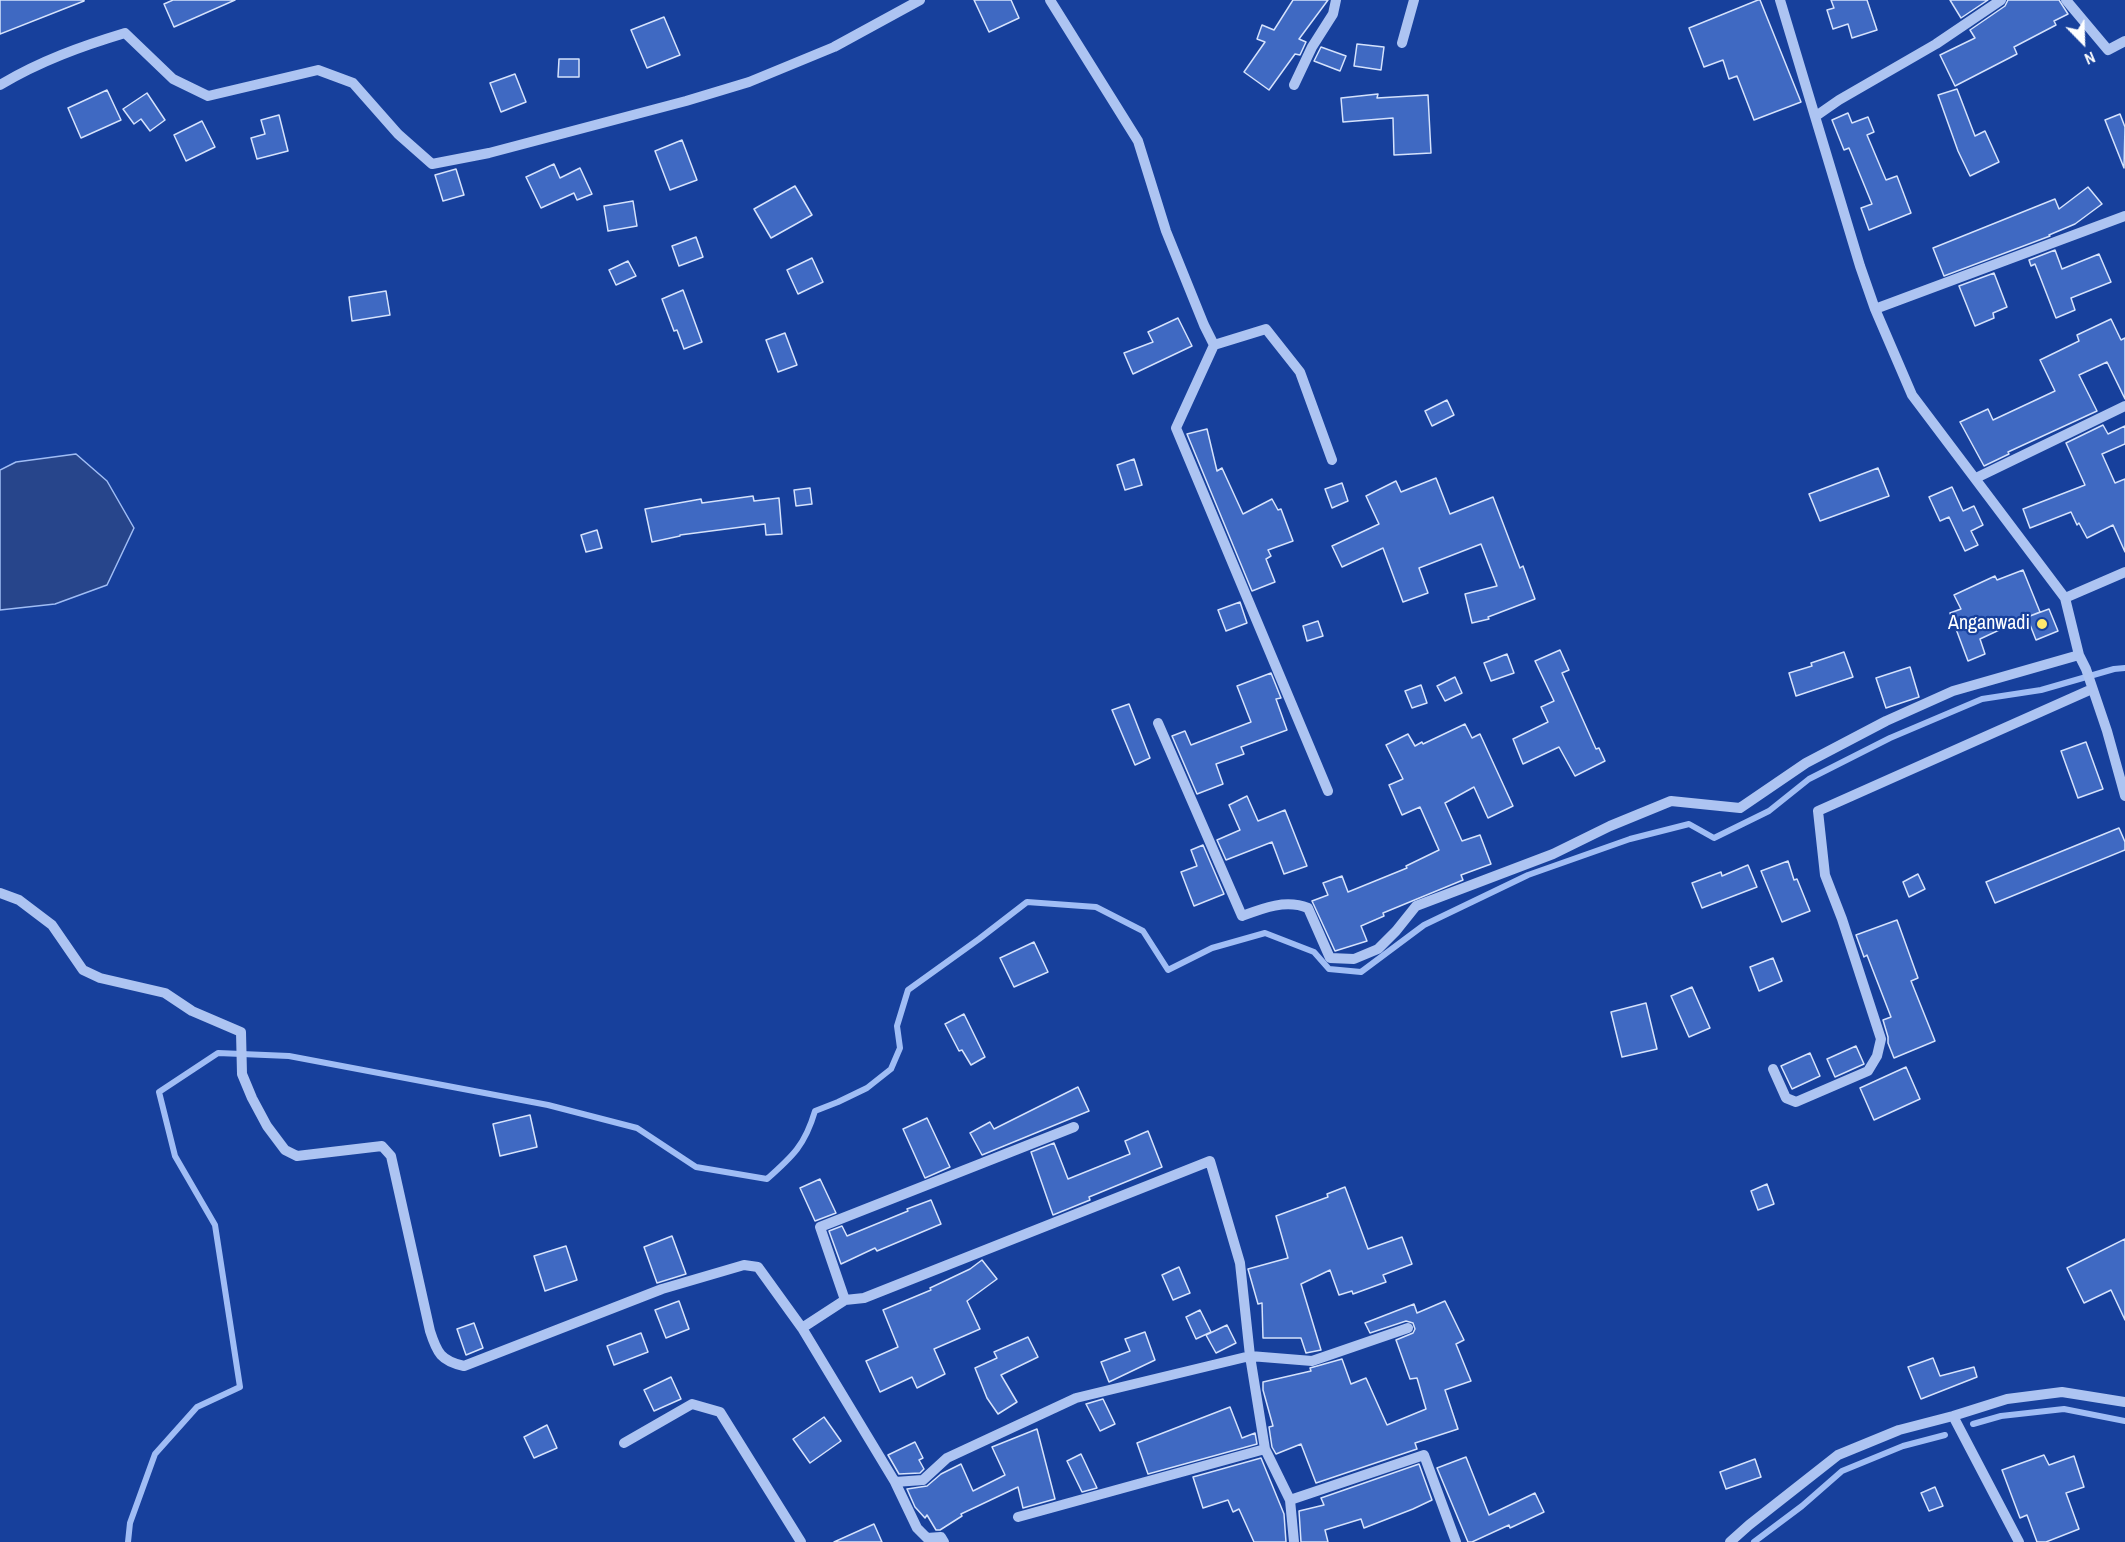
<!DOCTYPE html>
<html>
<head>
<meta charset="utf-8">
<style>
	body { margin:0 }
	#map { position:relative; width:2125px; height:1542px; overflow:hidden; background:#17409c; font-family:"Archivo Narrow",sans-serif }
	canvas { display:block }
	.north { position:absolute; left:2053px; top:12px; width:60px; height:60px; -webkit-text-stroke:4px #17409c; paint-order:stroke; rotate:157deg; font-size:16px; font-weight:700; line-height:24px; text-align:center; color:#fff }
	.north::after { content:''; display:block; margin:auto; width:21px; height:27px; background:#fff; clip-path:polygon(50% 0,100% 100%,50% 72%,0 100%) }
</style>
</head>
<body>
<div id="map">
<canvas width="2125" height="1542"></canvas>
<div class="north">N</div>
</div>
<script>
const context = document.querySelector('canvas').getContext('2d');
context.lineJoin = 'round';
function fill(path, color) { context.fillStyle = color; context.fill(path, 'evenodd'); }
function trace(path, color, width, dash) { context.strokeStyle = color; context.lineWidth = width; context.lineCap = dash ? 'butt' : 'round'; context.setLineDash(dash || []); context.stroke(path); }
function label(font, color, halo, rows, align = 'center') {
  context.font = font + ' "Archivo Narrow",sans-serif'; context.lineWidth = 4.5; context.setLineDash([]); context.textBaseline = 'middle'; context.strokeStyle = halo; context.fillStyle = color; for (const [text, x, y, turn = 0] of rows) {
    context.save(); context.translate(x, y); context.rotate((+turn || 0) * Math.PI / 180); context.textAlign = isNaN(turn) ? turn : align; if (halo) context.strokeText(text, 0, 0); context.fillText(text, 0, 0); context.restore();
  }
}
const water = new Path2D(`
	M 76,454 L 107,481 L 134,528 L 107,585 L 55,604 L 0,610 L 0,470 L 16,462 Z`);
fill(water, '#27458b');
trace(water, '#a0bdf5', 1.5);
trace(new Path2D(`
	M 1973,1424 L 2001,1416 L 2064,1409 L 2125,1421
	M 128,1542 L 130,1523 L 155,1454 L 197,1407 L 240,1387 L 215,1225 L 175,1156 L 159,1092 L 218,1053 L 289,1056 L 548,1105 L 637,1128 L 696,1167 L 767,1179 C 793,1156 805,1145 815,1111 L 838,1102 L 867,1088 L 891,1069 L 900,1048 L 897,1026 L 908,990 L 979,939 L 1027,902 L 1096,907 L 1143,931 L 1168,970 L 1212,948 L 1265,933 L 1314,952 L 1329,969 L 1361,972 L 1424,925 L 1528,875 L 1630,839 L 1689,824 L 1714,838 L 1769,811 L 1809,779 L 1890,738 L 1982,699 L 2041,690 L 2114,669 L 2125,668
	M 1754,1542 L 1802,1506 L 1842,1471 L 1903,1446 L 1945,1435`), '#a0bdf5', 6);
const building = new Path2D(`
	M 0,0 L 84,0 L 84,1 L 0,34 Z
	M 173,0 L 235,0 L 174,27 L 164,4 Z
	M 974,0 L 1011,0 L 1019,18 L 989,32 Z
	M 1293,0 L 1328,0 L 1299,39 L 1306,42 L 1300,55 L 1295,54 L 1269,90 L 1244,72 L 1265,42 L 1257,39 L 1262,25 L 1274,30 Z
	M 1758,0 L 1760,0 L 1801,102 L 1754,120 L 1737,76 L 1729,79 L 1723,60 L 1704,67 L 1689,28 Z
	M 1831,0 L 1867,0 L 1877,30 L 1852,38 L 1848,24 L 1833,29 L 1827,10 L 1834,8 Z
	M 1950,0 L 1988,0 L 1961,18 Z
	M 2008,0 L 2059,0 L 2068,14 L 2054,21 L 2056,25 L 2014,47 L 2017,54 L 1955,86 L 1940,55 L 1975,38 L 1970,30 L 2005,6 Z
	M 664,17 L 680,55 L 647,68 L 631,30 Z
	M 1357,44 L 1384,47 L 1381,70 L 1354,66 Z
	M 1321,47 L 1346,56 L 1340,71 L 1314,61 Z
	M 559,59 L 579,59 L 579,77 L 558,77 Z
	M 515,74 L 526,102 L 501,112 L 490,83 Z
	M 1957,89 L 1975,136 L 1985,131 L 1999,162 L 1970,176 L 1958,151 L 1938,95 Z
	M 107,90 L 121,120 L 81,138 L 68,108 Z
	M 147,93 L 165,120 L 150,131 L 141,119 L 134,124 L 123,109 Z
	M 1378,94 L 1377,98 L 1428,95 L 1431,153 L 1394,155 L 1393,118 L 1343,122 L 1341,98 Z
	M 1848,113 L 1852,123 L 1868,117 L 1874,132 L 1867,135 L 1886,180 L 1897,176 L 1911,213 L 1869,230 L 1861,208 L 1872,204 L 1849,148 L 1844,150 L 1832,120 Z
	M 2120,114 L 2125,127 L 2124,168 L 2105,120 Z
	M 279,115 L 288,151 L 257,159 L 251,138 L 265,134 L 261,120 Z
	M 202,121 L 215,147 L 186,161 L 174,135 Z
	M 682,140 L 697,180 L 670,190 L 655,151 Z
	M 554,164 L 560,178 L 580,168 L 592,194 L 577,200 L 574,193 L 541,208 L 526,177 Z
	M 456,169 L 464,195 L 443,201 L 435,175 Z
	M 795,186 L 812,215 L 771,238 L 754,209 Z
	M 2088,187 L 2102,204 L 2075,224 L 2049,235 L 2050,236 L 1944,276 L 1933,248 L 2055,199 L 2059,209 Z
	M 633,201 L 637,226 L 608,231 L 604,206 Z
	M 696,237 L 703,257 L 679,266 L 672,246 Z
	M 2055,250 L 2062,269 L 2099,254 L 2111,282 L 2071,298 L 2075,310 L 2056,318 L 2035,264 L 2031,266 L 2029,260 Z
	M 812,258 L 823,282 L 798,294 L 787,270 Z
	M 628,261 L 636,276 L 616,285 L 609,270 Z
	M 1994,273 L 2007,307 L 1993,313 L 1994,318 L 1975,326 L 1959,286 Z
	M 683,290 L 702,342 L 684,349 L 677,330 L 674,331 L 662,299 Z
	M 386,291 L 390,315 L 352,321 L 349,297 Z
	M 1178,318 L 1192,346 L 1133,374 L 1124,353 L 1153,342 L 1148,332 Z
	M 2111,319 L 2121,340 L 2125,338 L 2125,399 L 2107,362 L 2079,375 L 2097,411 L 2008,452 L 2009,454 L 1984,466 L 1960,422 L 1988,409 L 1993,420 L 2055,391 L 2040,360 L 2079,341 L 2077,335 Z
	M 785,333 L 797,365 L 778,372 L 766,340 Z
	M 1447,400 L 1454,415 L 1432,426 L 1425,411 Z
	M 2103,425 L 2108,434 L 2125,426 L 2125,444 L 2102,454 L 2115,483 L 2125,479 L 2125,552 L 2113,525 L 2087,538 L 2079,523 L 2077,525 L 2071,512 L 2030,528 L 2023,509 L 2085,485 L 2066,443 Z
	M 1207,429 L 1217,471 L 1222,468 L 1243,514 L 1272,499 L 1278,510 L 1281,509 L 1293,541 L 1268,550 L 1271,556 L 1266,559 L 1275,582 L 1252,591 L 1187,434 Z
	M 1134,459 L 1142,485 L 1125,490 L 1117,465 Z
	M 1878,468 L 1889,496 L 1820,521 L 1809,494 Z
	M 1436,478 L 1450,514 L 1493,497 L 1520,568 L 1523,566 L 1535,599 L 1488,617 L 1489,619 L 1472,623 L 1465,594 L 1497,586 L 1481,544 L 1419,568 L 1428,593 L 1403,602 L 1383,548 L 1342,567 L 1332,546 L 1379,524 L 1366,496 L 1396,481 L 1401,492 Z
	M 1342,483 L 1348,501 L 1332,508 L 1325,489 Z
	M 1952,487 L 1963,511 L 1974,506 L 1983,525 L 1971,531 L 1978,545 L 1965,551 L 1949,517 L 1940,521 L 1929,497 Z
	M 810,488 L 812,504 L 796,506 L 794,490 Z
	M 753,496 L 754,501 L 779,498 L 782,534 L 766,535 L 765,524 L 680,535 L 680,536 L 652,542 L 645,509 L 701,499 L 702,503 Z
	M 597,530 L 602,548 L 586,552 L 581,535 Z
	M 2023,570 L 2040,612 L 2030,616 L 2049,609 L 2058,631 L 2036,640 L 2027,617 L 1980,639 L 1985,654 L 1968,661 L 1950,613 L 1961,609 L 1954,595 L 1995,576 L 1997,580 Z
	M 1240,602 L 1247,623 L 1226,631 L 1218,610 Z
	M 1318,621 L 1323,636 L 1307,641 L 1303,626 Z
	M 1560,650 L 1569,670 L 1562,673 L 1596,749 L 1599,748 L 1605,761 L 1575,776 L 1559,747 L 1523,764 L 1513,739 L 1548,722 L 1541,707 L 1554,701 L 1535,661 Z
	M 1844,652 L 1853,677 L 1796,696 L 1789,673 L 1812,666 L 1811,663 Z
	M 1507,654 L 1514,673 L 1491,681 L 1484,663 Z
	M 1910,667 L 1919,697 L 1886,708 L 1876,678 Z
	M 1271,673 L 1281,698 L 1276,699 L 1287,730 L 1241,747 L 1244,754 L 1216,764 L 1223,784 L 1197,794 L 1172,736 L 1185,731 L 1191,745 L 1251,722 L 1237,686 Z
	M 1455,677 L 1462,693 L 1445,701 L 1437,686 Z
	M 1421,685 L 1427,703 L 1412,708 L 1405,691 Z
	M 1129,704 L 1150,758 L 1135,765 L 1112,710 Z
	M 1465,724 L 1472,738 L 1480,734 L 1513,806 L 1488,818 L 1474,787 L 1445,803 L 1462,841 L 1480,835 L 1491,864 L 1461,875 L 1463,880 L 1383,913 L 1384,916 L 1361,926 L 1367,941 L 1335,951 L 1312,901 L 1328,895 L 1323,883 L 1342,876 L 1348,892 L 1407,868 L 1406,866 L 1439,850 L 1420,807 L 1402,815 L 1389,785 L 1403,779 L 1386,745 L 1408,734 L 1415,746 L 1422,742 L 1423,744 Z
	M 2086,742 L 2103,789 L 2078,798 L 2061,751 Z
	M 1247,796 L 1258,821 L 1285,810 L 1307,866 L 1284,874 L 1272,842 L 1226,860 L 1217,840 L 1240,830 L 1229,805 Z
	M 2119,828 L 2125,842 L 2125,850 L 1995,903 L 1986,882 Z
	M 1203,845 L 1224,894 L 1194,906 L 1181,872 L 1197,866 L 1191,850 Z
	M 1788,861 L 1794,880 L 1797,879 L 1810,911 L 1782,922 L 1761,871 Z
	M 1748,865 L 1757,887 L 1702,908 L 1692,883 L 1721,872 L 1722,876 Z
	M 1918,874 L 1925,889 L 1909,897 L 1903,882 Z
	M 1897,920 L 1918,978 L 1911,981 L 1935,1041 L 1894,1058 L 1888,1043 L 1888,1037 L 1883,1020 L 1891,1017 L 1867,955 L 1864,957 L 1856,935 Z
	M 1034,942 L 1048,972 L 1014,987 L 1000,958 Z
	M 1773,958 L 1782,981 L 1759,991 L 1750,967 Z
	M 1692,987 L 1710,1028 L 1689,1037 L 1671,996 Z
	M 1646,1003 L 1657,1049 L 1622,1057 L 1611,1012 Z
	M 964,1014 L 985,1057 L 971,1065 L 962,1050 L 959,1051 L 945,1024 Z
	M 1856,1046 L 1864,1064 L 1835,1077 L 1827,1059 Z
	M 1810,1053 L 1820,1076 L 1792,1089 L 1781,1066 Z
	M 1906,1067 L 1920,1099 L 1874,1120 L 1860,1088 Z
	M 1078,1087 L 1089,1111 L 982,1155 L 970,1133 L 990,1122 L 994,1129 Z
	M 530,1115 L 537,1147 L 500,1156 L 493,1124 Z
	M 927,1118 L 950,1167 L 925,1178 L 903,1129 Z
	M 1148,1131 L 1162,1167 L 1089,1197 L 1090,1200 L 1053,1215 L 1031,1152 L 1054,1143 L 1068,1179 L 1130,1154 L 1125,1141 Z
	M 820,1179 L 836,1213 L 815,1221 L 800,1188 Z
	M 1767,1184 L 1774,1204 L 1758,1210 L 1751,1191 Z
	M 1345,1187 L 1368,1249 L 1402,1237 L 1412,1264 L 1383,1275 L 1386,1282 L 1353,1294 L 1352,1291 L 1339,1295 L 1330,1270 L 1301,1284 L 1321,1350 L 1306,1353 L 1301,1338 L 1263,1338 L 1262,1303 L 1258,1304 L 1248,1269 L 1288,1258 L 1276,1216 L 1328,1197 L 1327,1194 Z
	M 931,1200 L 941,1224 L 877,1251 L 875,1248 L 841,1264 L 829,1231 L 842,1226 L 847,1236 L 908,1211 L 907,1209 Z
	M 672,1236 L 686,1274 L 657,1283 L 644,1247 Z
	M 2125,1239 L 2125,1320 L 2111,1290 L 2084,1303 L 2067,1268 Z
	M 566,1246 L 577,1280 L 545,1291 L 534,1256 Z
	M 982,1260 L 997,1279 L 967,1301 L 980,1329 L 934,1349 L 945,1374 L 917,1388 L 912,1377 L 880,1392 L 866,1361 L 898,1347 L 883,1310 L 931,1290 L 930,1288 L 970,1269 Z
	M 1179,1267 L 1190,1293 L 1173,1300 L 1162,1275 Z
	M 679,1301 L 689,1329 L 666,1338 L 655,1310 Z
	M 1445,1301 L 1464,1340 L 1456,1344 L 1471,1381 L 1445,1390 L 1458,1429 L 1415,1443 L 1417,1449 L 1316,1483 L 1301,1444 L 1276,1454 L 1272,1447 L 1269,1427 L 1273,1426 L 1263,1390 L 1263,1382 L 1311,1371 L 1310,1368 L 1342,1359 L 1351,1384 L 1366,1378 L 1387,1425 L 1426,1409 L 1417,1378 L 1410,1379 L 1396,1340 L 1413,1333 L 1415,1329 L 1413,1323 L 1406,1321 L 1370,1333 L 1365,1323 L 1414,1304 L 1417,1313 Z
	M 1200,1310 L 1211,1332 L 1196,1339 L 1186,1317 Z
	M 474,1323 L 483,1348 L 466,1355 L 457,1329 Z
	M 1227,1325 L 1236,1343 L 1216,1353 L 1206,1335 Z
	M 1145,1332 L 1155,1360 L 1109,1382 L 1101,1362 L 1130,1351 L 1125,1339 Z
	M 641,1333 L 648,1352 L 614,1365 L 607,1346 Z
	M 1028,1337 L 1038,1357 L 1001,1375 L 1017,1402 L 998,1414 L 987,1398 L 975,1368 L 997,1358 L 994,1352 Z
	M 1933,1358 L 1940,1376 L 1974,1367 L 1977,1377 L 1921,1399 L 1908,1367 Z
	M 671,1377 L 681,1399 L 654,1411 L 644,1390 Z
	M 1103,1399 L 1115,1424 L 1100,1431 L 1086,1404 Z
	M 1230,1407 L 1242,1438 L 1255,1433 L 1257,1444 L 1148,1474 L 1137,1443 Z
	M 824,1417 L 841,1441 L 810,1463 L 793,1439 Z
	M 547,1425 L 557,1448 L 534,1458 L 524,1437 Z
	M 1037,1429 L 1055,1499 L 1023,1508 L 1018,1487 L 961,1514 L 962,1516 L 940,1530 L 936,1530 L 927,1515 L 925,1518 L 915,1507 L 907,1489 L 927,1486 L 941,1474 L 961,1464 L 973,1491 L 1005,1475 L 992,1447 Z
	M 915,1442 L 923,1458 L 919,1460 L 924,1469 L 920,1473 L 899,1474 L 888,1455 Z
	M 1081,1454 L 1097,1488 L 1082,1492 L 1067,1461 Z
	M 2044,1455 L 2049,1465 L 2074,1456 L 2084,1487 L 2066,1493 L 2079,1529 L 2046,1542 L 2037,1542 L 2027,1515 L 2020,1518 L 2002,1470 Z
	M 1466,1457 L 1489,1515 L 1535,1493 L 1544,1512 L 1510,1528 L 1509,1525 L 1472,1542 L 1468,1542 L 1437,1468 Z
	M 1261,1458 L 1284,1514 L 1286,1542 L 1254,1542 L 1239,1509 L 1233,1512 L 1228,1500 L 1203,1508 L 1193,1477 Z
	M 1755,1459 L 1761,1477 L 1726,1489 L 1720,1472 Z
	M 1419,1464 L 1432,1500 L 1413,1509 L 1364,1528 L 1361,1519 L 1325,1530 L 1328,1542 L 1301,1542 L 1299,1511 L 1324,1505 L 1321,1498 Z
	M 1935,1487 L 1943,1506 L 1929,1511 L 1921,1493 Z
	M 874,1524 L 882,1542 L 834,1542 Z`);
fill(building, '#3f69c2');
trace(building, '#d5e2fc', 1.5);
trace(new Path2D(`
	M 1050,0 L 1138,141 L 1166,231 L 1204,325 L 1214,345 L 1266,329 L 1300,372 L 1332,460
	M 1780,0 L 1860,266 L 1875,309 L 1912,395 L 2065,598 L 2079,655 L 2086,669 L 2107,731 L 2125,796
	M 2066,0 L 2108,50 L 2125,41
	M 1402,43 L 1414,0
	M 0,85 C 40,61 82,46 125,33 L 173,79 L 208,96 L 318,70 L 353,83 L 398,134 L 432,164 L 489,153 L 686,101 L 749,82 L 834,47 L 920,0
	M 1294,85 L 1312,47 L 1333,14 L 1336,0
	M 1816,116 L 1839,100 L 1936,44 L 2001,0
	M 1875,309 L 2125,216
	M 1214,345 L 1176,428 L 1328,791
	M 1976,478 L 2125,406
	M 2065,598 L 2125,572
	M 1158,723 L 1242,916 C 1263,908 1286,899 1308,908 L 1330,958 L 1354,959 L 1378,949 L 1396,931 L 1416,906 L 1553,854 L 1610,826 L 1671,801 L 1740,808 L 1806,763 L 1886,721 L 1953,691 L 2079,655
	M 0,893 L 19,900 L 52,925 L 83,970 L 100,978 L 165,993 L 192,1011 L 241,1032 L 242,1074 L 252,1098 L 267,1126 L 285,1150 L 297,1156 L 382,1146 L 391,1156 L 430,1331 C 437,1353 441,1361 464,1366 L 662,1289 L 744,1265 L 758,1267 L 802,1328 L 895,1482 L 917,1528 L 927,1538 L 941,1537 L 944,1542
	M 1773,1069 L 1786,1098 L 1796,1102 L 1868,1071 L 1877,1056 L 1881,1039 L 1842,919 L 1825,875 L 1818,811 L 2092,689
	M 845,1300 L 820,1227 L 1074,1127
	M 802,1328 L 845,1300 L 864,1298 L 1210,1161 L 1240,1263 L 1250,1356 L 1265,1449 L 1290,1500 L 1294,1542
	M 1953,1416 L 2019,1542
	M 624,1443 L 692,1404 L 720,1412 L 801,1542
	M 895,1482 L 923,1480 L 947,1458 L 1076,1398 L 1250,1356 L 1312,1361 L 1408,1328
	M 1290,1500 L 1424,1455 L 1456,1542
	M 1018,1517 L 1265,1449
	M 1730,1542 L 1749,1525 L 1838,1455 L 1899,1430 L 1953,1416 L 2007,1399 L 2062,1392 L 2125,1402`), '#adc4f2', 10);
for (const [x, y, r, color] of [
	[2042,624,6,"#ffe86e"]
]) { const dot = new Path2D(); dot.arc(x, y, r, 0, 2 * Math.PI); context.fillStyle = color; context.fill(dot); trace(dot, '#17409c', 2); }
label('20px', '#fff', '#17409c', [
	["Anganwadi",2030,624]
], 'right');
</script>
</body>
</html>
